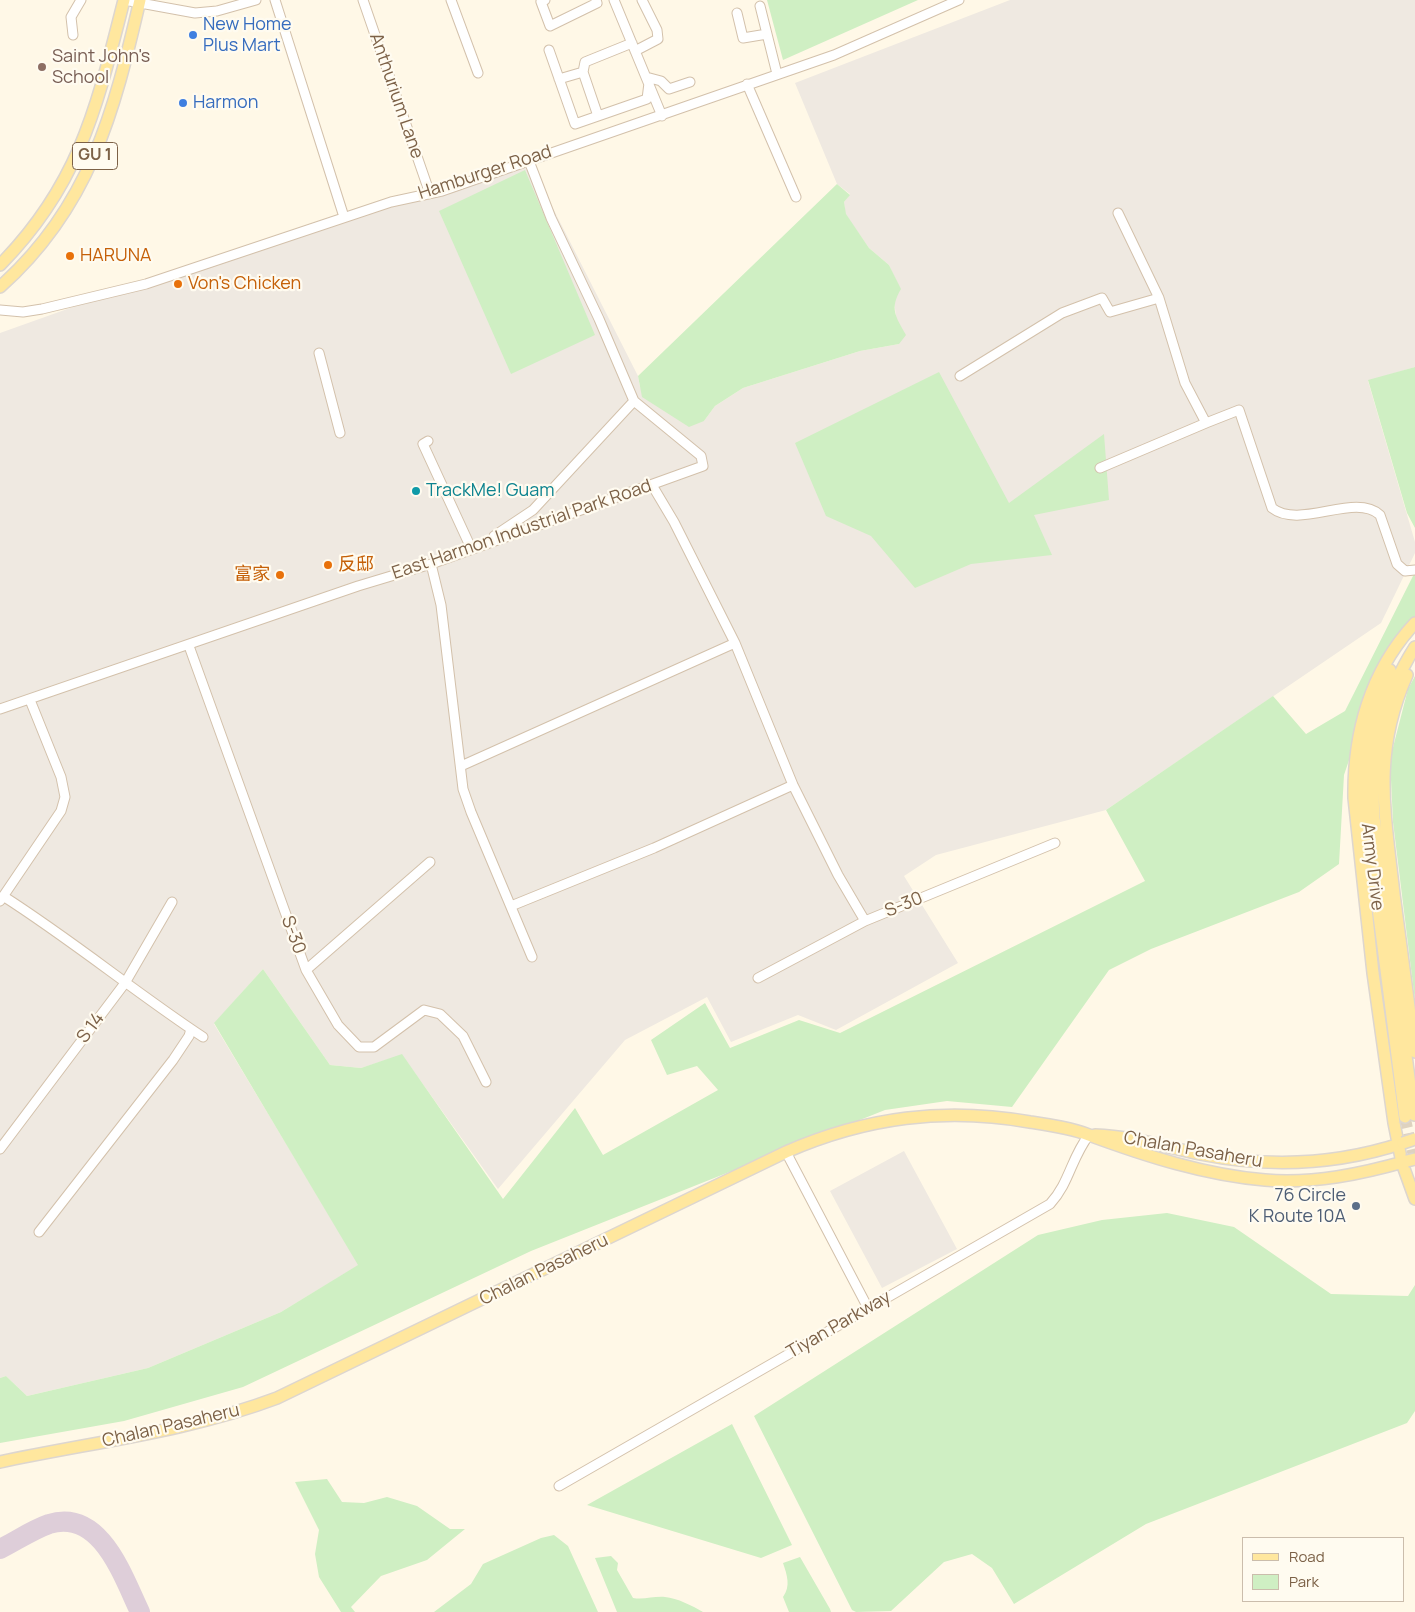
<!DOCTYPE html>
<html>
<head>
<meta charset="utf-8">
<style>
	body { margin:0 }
	#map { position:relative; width:1415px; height:1612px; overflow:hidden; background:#fff8e7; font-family:Manrope,sans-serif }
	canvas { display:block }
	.legend { position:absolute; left:1242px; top:1537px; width:162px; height:65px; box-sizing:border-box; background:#fffbf0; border:1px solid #cbbdac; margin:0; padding:6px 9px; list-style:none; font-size:15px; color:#7c6147 }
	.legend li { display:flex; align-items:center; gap:10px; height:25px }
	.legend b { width:25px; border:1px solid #cbbdac }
</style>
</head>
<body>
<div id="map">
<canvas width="1415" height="1612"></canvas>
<ul class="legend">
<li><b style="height:6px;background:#ffe79e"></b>Road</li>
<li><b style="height:14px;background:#cfefc3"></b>Park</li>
</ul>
</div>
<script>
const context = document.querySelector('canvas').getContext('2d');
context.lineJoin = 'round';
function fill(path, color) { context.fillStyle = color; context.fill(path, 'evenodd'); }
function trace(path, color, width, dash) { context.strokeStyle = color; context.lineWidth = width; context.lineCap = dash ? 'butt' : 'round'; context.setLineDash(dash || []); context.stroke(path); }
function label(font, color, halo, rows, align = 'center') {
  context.font = font + ' Manrope,"Noto Sans SC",sans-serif'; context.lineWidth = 4.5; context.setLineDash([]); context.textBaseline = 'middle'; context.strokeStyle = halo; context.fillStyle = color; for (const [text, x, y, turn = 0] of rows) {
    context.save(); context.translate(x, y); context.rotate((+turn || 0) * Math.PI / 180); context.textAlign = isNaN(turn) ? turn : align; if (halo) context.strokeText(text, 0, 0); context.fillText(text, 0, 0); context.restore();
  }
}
fill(new Path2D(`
	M 1010,0 L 1415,0 L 1415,367 L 1368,381 L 1415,542 L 1415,553 L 1381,623 L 1106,810 L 936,855 L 904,876 L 958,963 L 836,1030 L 798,1015 L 731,1042 L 707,997 L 625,1040 L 498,1189 L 402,1055 L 361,1068 L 330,1065 L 263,969 L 214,1024 L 359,1265 L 281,1312 L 148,1368 L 27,1396 L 6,1376 L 0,1378 L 0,333 L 115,292 L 529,161 L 638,376 L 640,387 L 704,421 L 715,406 L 743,388 L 860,351 L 899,344 L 894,299 L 900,289 L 889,265 L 869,248 L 845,214 L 844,202 L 850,194 L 837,184 L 795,83 Z
	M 904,1151 L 957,1249 L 882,1288 L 830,1191 Z`), '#efe9e1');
fill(new Path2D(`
	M 767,0 L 918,0 L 783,60 Z
	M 525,170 L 595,335 L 511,374 L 439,211 Z
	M 837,184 L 850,195 L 844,202 L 846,214 L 869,248 L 889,265 L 901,289 C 889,309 896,317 906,335 L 899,344 L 860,351 L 743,388 L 715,406 L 704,421 L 689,427 L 642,397 L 638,376 Z
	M 1415,367 L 1415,528 L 1407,513 L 1368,380 Z
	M 939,372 L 1009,503 L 1104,434 L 1109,500 L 1034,515 L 1052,555 L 971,564 L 915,588 L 871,536 L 826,516 L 795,443 Z
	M 1415,572 L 1415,616 L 1372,692 L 1344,775 L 1339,864 L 1299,892 L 1151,949 L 1109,970 L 1012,1107 L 947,1101 L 885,1110 L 531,1251 L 243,1387 L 124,1421 L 0,1443 L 0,1378 L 6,1376 L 27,1396 L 148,1368 L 281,1312 L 358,1265 L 214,1023 L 263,969 L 330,1065 L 361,1068 L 402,1054 L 503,1199 L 575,1108 L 603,1155 L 718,1090 L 697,1066 L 667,1075 L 651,1040 L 705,1003 L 730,1048 L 799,1020 L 840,1033 L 1145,881 L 1106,810 L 1273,696 L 1306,734 L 1345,711 Z
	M 1415,676 L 1415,1001 L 1393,822 L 1390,759 L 1408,689 Z
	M 1167,1213 L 1234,1227 L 1331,1294 L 1408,1296 L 1415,1285 L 1415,1411 L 1407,1423 L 1146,1524 L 1014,1604 L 992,1568 L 972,1554 L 944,1562 L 891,1611 L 856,1612 L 852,1610 L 754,1416 L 1038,1235 L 1102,1220 Z
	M 732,1424 L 792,1545 L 761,1558 L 587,1505 Z
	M 327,1479 L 342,1502 L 364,1503 L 387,1497 L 417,1506 L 450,1529 L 465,1529 L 427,1560 L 381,1576 L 351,1607 L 355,1612 L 341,1612 L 319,1577 L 315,1554 L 319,1530 L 295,1482 Z
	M 554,1535 L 568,1546 L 598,1612 L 434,1612 L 471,1584 L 483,1564 L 541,1538 Z
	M 611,1556 L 618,1563 L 617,1570 L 633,1598 C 644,1600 654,1596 665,1597 C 677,1598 693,1606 703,1612 L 617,1612 L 595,1558 Z
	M 800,1557 L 830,1609 L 831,1612 L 789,1612 L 783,1597 C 791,1586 787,1575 783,1563 Z`), '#cfefc3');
trace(new Path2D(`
	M 0,1549 C 16,1541 32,1530 49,1524 C 101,1508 123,1577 140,1612`), '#deced9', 20);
trace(new Path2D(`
	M 1405,1117 L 1415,1163`), '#ded2bf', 11, [11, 5.5]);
const minor = new Path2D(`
	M 124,0 L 195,13 L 217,11 L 256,0
	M 275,0 L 344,217
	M 363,0 L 429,191
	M 451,0 L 478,73
	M 545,0 L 541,2 L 550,26 L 597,3 L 596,0
	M 614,0 L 662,116
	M 760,6 L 767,34
	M 737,13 L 743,38 L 767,34 L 777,74
	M 73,35 L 71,17 L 81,0
	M 549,50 L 575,124 L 647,99 L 649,83
	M 635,51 L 658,39 L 657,30 L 642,0
	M 583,72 L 585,62 L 632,43
	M 646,77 L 661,81 L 669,89 L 690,82
	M 559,79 L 583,72 L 598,116
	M 747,84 L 796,197
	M 1118,213 L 1159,298 L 1185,383 L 1206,423 L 1239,410 L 1272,508 C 1300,530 1355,492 1380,515 L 1397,564 L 1405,571 L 1415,570
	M 0,310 L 23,312 L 42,309 L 146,284 L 391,202 L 442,191 L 834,55 L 959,0
	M 319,353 L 340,433
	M 960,376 L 1062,313 L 1102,298 L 1110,312 L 1159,298
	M 428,441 L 423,444 L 471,548 L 476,545
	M 1100,468 L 1206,423
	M 652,485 L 674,522 L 735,643 L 793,785 L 838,875 L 865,921
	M 494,536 L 533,510 L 634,401
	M 431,564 L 441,605 L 463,789 L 471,812 L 532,957
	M 189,646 L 306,970 L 338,1025 L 359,1047 L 374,1047 L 424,1010 L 440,1014 L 463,1036 L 486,1082
	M 0,709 L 358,586 L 431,564 L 703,466 L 701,456 L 634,401 L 599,319 L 551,218 L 529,161
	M 461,766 L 735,643
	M 3,896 C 72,940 135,992 203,1037
	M 0,901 L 61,811 L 65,797 L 61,777 L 30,700
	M 511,906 L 654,848 L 793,785
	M 306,970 L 430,862
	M 758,978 L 865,921 L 1055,843
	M 0,1149 L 125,983 L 172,902
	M 786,1152 L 868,1308
	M 39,1232 L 173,1060 L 189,1036 L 191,1029
	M 559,1486 L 1050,1204 C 1070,1182 1071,1158 1089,1135`);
const major = new Path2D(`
	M 0,265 C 80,184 97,106 124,0
	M 0,287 C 90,207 114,112 140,0
	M 1415,623 C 1370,671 1353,734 1354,798 L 1373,973 L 1394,1123 L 1402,1163 L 1415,1199
	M 1390,670 C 1372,713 1362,753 1364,799 L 1405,1117
	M 1407,675 C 1372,753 1385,813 1394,894 C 1401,947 1408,1000 1415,1052
	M 1414,1115 L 1374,818 C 1370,756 1381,700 1415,647
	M 1095,1135 C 1131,1136 1166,1147 1200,1154 C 1269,1168 1336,1165 1403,1143
	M 0,1462 C 93,1442 187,1432 277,1398 L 786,1152 C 866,1117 945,1107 1030,1122 C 1050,1125 1071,1128 1089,1135 C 1146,1156 1205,1175 1265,1180 C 1314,1184 1361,1174 1407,1161`);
trace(minor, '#d3c1ab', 11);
trace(major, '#ddd6cf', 14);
trace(minor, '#fff', 9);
trace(major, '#ffe79e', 11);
const majorBridge = new Path2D(`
	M 1403,1143 L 1415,1139
	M 1407,1161 L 1415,1159`);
trace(majorBridge, '#ddd6cf', 14, []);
trace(majorBridge, '#ffe79e', 11);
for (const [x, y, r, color] of [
	[193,35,5,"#3f7fe0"],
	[42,67,5,"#8d6e63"],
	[183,103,5,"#3f7fe0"],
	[70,256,5,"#e8710a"],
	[178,284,5,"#e8710a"],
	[416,491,5,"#0f9aa8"],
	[328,565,5,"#e8710a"],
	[280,575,5,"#e8710a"],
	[1356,1206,5,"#5c6f8a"]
]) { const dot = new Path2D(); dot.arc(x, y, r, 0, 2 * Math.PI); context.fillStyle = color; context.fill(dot); trace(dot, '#fffbf0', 2); }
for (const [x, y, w] of [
	[95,156,45]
]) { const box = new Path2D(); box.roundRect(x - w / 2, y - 13.5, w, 27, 4); context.fillStyle = '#fffbf0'; context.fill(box); trace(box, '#7c6147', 1); }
label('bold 16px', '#7c6147', null, [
	["GU 1",95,156]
]);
label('18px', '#366cbe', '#fffbf0', [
	["New Home",203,25],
	["Plus Mart",203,46],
	["Harmon",193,103]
], 'left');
label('18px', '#785e54', '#fffbf0', [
	["Saint John's",52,57],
	["School",52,78]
], 'left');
label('18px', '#7c6147', '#fffbf0', [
	["Anthurium Lane",396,96,71],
	["Hamburger Road",485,173,-18],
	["East Harmon Industrial Park Road",522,530,-19],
	["Army Drive",1372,867,83],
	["S-30",904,905,-22],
	["S-30",293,935,70],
	["S 14",91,1028,-53],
	["Chalan Pasaheru",1193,1150,10],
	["Chalan Pasaheru",544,1270,-26],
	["Tiyan Parkway",839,1325,-30],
	["Chalan Pasaheru",171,1426,-13]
]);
label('18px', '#c56008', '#fffbf0', [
	["HARUNA",80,256],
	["Von's Chicken",188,284],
	["反邸",338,565],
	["富家",270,575,"right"]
], 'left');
label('18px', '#0d838f', '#fffbf0', [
	["TrackMe! Guam",426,491]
], 'left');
label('18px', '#4e5e75', '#fffbf0', [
	["76 Circle",1346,1196],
	["K Route 10A",1346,1217]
], 'right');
</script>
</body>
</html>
